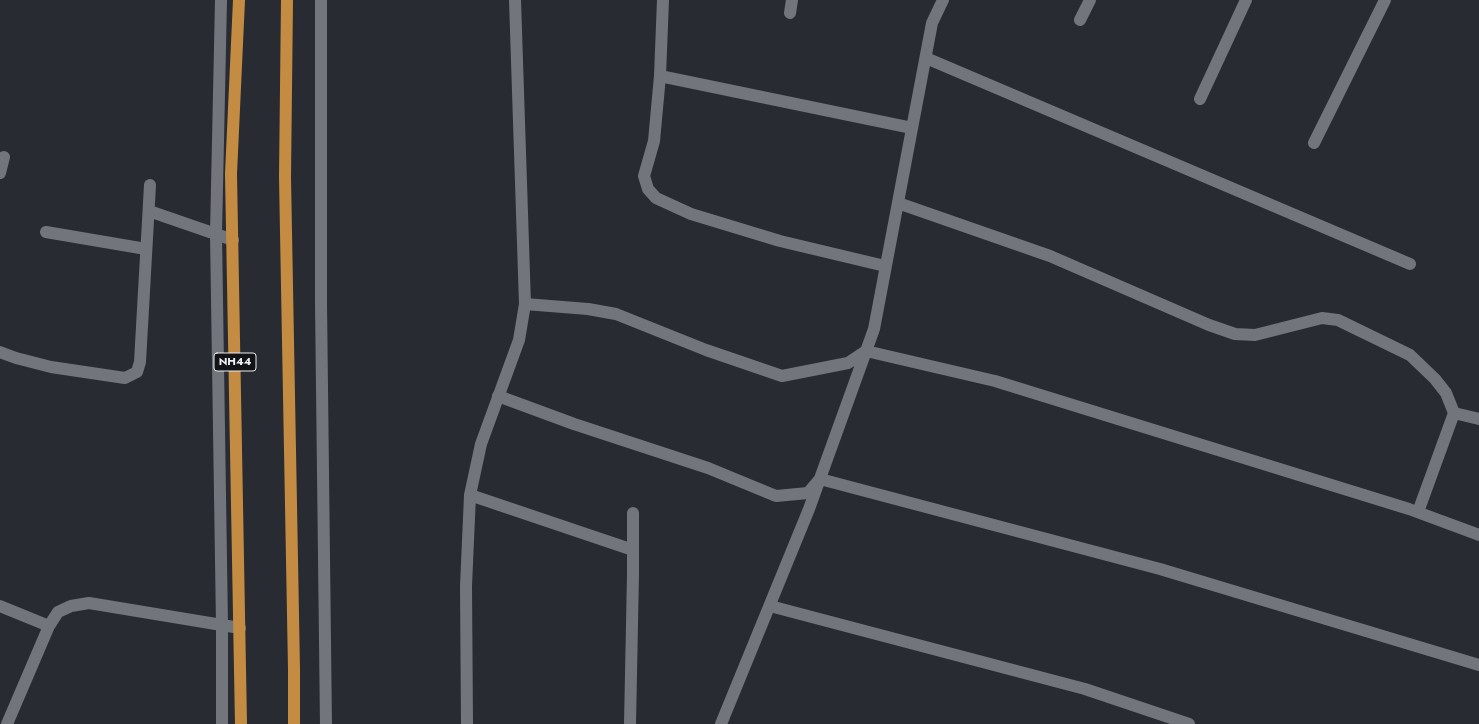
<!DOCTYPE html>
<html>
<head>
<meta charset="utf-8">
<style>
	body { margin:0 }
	canvas { display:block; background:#282b31 }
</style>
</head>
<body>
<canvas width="1479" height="724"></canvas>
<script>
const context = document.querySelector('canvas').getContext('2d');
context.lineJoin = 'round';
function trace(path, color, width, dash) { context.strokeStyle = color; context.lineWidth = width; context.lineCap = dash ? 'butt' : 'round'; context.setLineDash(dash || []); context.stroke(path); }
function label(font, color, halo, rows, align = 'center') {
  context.font = font + ' Jost,sans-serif'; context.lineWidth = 3; context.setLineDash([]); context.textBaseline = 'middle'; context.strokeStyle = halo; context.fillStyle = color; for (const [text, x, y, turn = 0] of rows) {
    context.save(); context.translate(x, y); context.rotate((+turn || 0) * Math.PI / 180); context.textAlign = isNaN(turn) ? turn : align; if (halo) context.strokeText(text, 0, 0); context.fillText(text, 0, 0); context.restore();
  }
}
trace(new Path2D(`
	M 221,0 L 216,234 L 222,625 L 222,724
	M 321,0 L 321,303 L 326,724
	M 663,0 L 660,76 L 654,141 L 644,176 L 648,189 L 656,198 L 691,214 L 780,241 L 885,266
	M 790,13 L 792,0
	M 1080,20 L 1090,0
	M 926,58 L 1410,264
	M 660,76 L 912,128
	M 1200,99 L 1246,0
	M 1314,143 L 1385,0
	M 0,173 L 4,157
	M 898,203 L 1050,256 L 1209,325 L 1235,334 L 1255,335 L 1322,318 L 1338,320 L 1410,355 L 1435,379 L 1446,393 L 1454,413 L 1418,512
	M 149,211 L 233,240
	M 46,232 L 146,249
	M 525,304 L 588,309 L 616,314 L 706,350 L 782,376 L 848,363 L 866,351 L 995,381 L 1409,509 L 1479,535
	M 0,352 L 16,358 L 51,367 L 125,378 L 137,372 L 140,362 L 150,185
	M 498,396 L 574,424 L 708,468 L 776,496 L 808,493 L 820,479 L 1160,569 L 1479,665
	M 1454,413 L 1479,419
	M 470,495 L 633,550
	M 0,606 L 49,626
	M 770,606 L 1085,689 L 1189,724
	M 7,724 L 49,626 L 58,612 L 71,606 L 89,603 L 240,628
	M 467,724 L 466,586 L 470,495 L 481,444 L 519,340 L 525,304 L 515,0
	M 630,724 L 633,574 L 633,513
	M 721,724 L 809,509 L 874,329 L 932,23 L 943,0`), '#72757c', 12);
trace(new Path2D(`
	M 239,0 L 231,174 L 241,724
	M 287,0 L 285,177 L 294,669 L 294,724`), '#c48c42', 12);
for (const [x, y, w] of [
	[235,362,42]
]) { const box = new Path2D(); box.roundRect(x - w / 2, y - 9, w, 18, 3); context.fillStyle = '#121316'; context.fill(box); trace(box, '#eeeff3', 1); }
label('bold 11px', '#eeeff3', null, [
	["NH44",235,362]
]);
</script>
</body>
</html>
